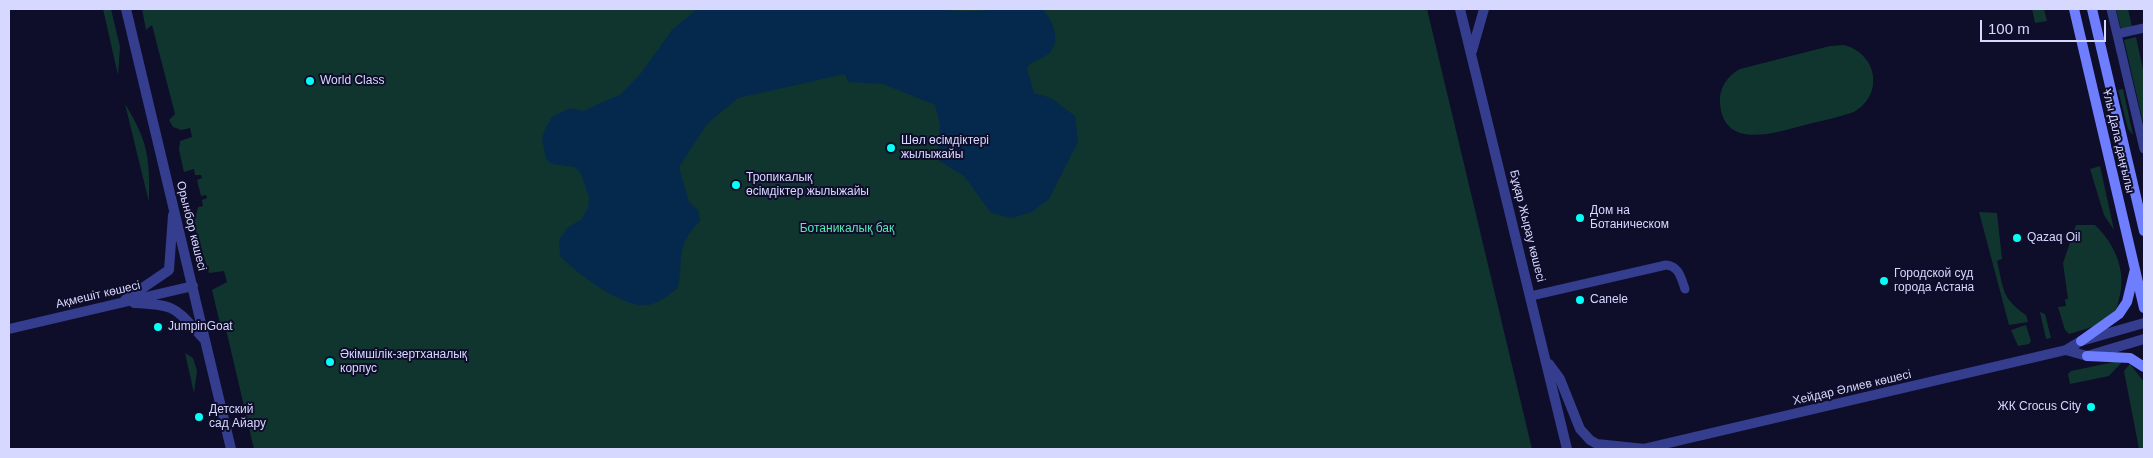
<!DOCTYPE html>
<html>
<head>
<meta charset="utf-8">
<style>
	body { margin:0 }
	#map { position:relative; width:2153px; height:458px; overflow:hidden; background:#0e0d2a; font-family:Arial,sans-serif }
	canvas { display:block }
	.frame { position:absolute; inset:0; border:10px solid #d7d8ff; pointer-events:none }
	.scale { position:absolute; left:1980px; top:20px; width:126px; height:22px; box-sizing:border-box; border:2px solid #d7d8ff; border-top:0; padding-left:6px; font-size:15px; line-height:18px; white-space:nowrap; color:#d7d8ff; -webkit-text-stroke:4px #0e0d2a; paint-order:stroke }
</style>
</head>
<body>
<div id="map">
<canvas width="2153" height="458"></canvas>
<div class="frame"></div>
<div class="scale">100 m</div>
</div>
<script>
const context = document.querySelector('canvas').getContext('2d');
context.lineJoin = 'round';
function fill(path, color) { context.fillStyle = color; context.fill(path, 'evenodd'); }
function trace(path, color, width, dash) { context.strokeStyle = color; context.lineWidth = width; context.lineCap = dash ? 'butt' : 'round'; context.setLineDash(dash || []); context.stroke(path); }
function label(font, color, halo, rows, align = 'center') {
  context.font = font + ' Arial,sans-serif'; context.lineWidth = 4; context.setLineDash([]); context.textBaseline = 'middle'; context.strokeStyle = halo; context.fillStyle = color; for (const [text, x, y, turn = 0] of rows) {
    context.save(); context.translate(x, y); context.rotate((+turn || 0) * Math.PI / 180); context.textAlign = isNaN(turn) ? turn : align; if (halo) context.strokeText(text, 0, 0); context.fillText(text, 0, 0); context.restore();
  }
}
fill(new Path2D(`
	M 103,9 L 111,9 L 120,47 L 118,75 Z
	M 142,9 L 1427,9 L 1532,449 L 254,449 L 225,325 L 221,328 L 212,290 L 227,282 L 224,271 L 209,273 L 194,225 L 198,207 L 203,206 L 202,200 L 207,198 L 206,195 L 201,196 L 197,180 L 202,178 L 201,175 L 195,175 L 194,169 L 184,172 L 179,150 L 180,141 L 192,137 L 190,128 L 181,130 L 173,127 L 169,120 L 175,114 L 152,25 L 146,30 Z
	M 2032,9 L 2044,9 L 2047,21 L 2035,23 Z
	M 2116,9 L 2128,9 L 2132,27 L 2121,29 Z
	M 2136,37 L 2144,74 L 2144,127 L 2124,40 Z
	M 1844,45 C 1878,54 1884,95 1854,112 C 1837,118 1819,121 1801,126 C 1774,133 1723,150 1720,103 C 1719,88 1727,76 1740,69 L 1830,46 Z
	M 2123,89 L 2133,135 L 2128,129 L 2118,90 Z
	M 125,104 C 148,141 150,158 149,202 Z
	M 2100,166 L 2114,230 L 2104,215 L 2090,169 Z
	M 1979,212 L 1997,213 L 2002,259 L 1997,261 C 2004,289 2001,298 2026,315 L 2028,322 L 2009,325 Z
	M 2076,225 L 2095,225 C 2115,244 2127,271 2119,299 C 2118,303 2117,310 2114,313 C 2102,326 2085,329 2069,334 L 2065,330 L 2058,307 L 2066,306 L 2065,299 L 2068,299 L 2063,263 Z
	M 2040,312 L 2045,314 L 2051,338 L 2046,339 Z
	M 2026,325 L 2031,341 L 2029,344 L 2018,346 L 2011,330 Z
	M 185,353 L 193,358 L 197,371 L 194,393 Z
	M 2114,362 L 2122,362 L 2109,376 L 2070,384 L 2068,374 L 2071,371 Z
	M 2130,364 L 2144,382 L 2144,449 L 2139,449 L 2124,371 Z`), '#10352e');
fill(new Path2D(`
	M 697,9 L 944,9 C 965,14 979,10 999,9 C 1013,8 1028,9 1042,9 C 1053,19 1063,44 1047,55 C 1039,60 1033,60 1027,68 L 1034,93 L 1051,98 L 1075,116 L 1078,142 L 1049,199 L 1032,212 L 1012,218 L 991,213 L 964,176 L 939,161 L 938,152 L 940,125 L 935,105 L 883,84 L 848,82 L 845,74 L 738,98 L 707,124 L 679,167 L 689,202 L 698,210 L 700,221 C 675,246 684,258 678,288 C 669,295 658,304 647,305 C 624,309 576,273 560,256 L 559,240 L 568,227 L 581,220 L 588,208 L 589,197 L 581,174 L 575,167 L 552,164 L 546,159 L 542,138 L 546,127 L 552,117 L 570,108 L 583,111 L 621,94 L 641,73 L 672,30 Z`), '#05294c');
trace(new Path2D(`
	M 2111,9 L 2144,149
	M 2117,34 L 2144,28
	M 1531,296 L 1666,265 C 1679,266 1681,278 1685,289`), '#343d8e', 9);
trace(new Path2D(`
	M 126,9 L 231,449
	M 1460,9 L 1567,449
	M 1472,51 L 1484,9
	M 125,300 L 169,270 L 173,215
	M 134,303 C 177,305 174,307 203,338
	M 9,329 L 193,286
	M 2066,350 L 2087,356 L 2144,339
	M 1549,364 L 1560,379 L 1580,429 L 1590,440 L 1597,444 L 1645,449
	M 1643,449 L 2066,350 L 2081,341 L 2144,323`), '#343d8e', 10);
trace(new Path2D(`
	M 2074,9 L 2144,308
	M 2092,9 L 2144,231
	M 2081,341 L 2119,314 L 2127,302 L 2135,269
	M 2087,356 L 2130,358 L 2144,367`), '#6e7eff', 10);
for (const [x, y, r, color] of [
	[310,81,5,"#03fff5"],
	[891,148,5,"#03fff5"],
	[736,185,5,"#03fff5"],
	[1580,218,5,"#03fff5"],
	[2017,238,5,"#03fff5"],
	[1884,281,5,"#03fff5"],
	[1580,300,5,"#03fff5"],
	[158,327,5,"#03fff5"],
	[330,362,5,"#03fff5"],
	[2091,407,5,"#03fff5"],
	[199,417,5,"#03fff5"]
]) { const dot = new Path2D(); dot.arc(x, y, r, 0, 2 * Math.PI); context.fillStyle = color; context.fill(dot); trace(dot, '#0e0d2a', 2); }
label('12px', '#d7d8ff', '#0e0d2a', [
	["World Class",320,81],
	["Шөл өсімдіктері",901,141],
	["жылыжайы",901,155],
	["Тропикалық",746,178],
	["өсімдіктер жылыжайы",746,192],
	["Дом на",1590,211],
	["Ботаническом",1590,225],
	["Qazaq Oil",2027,238],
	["Городской суд",1894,274],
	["города Астана",1894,288],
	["Canele",1590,300],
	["JumpinGoat",168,327],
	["Әкімшілік-зертханалық",340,355],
	["корпус",340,369],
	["ЖК Crocus City",2081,407,"right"],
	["Детский",209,410],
	["сад Айару",209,424]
], 'left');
label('12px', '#d7d8ff', '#0e0d2a', [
	["Ұлы Дала даңғылы",2118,141,77],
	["Орынбор көшесі",191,226,76],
	["Бұқар Жырау көшесі",1527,226,76],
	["Ақмешіт көшесі",98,295,-13],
	["Хейдар Әлиев көшесі",1852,388,-13]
]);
label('12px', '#55ecb1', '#0e0d2a', [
	["Ботаникалық бақ",847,229]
]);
</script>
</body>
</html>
